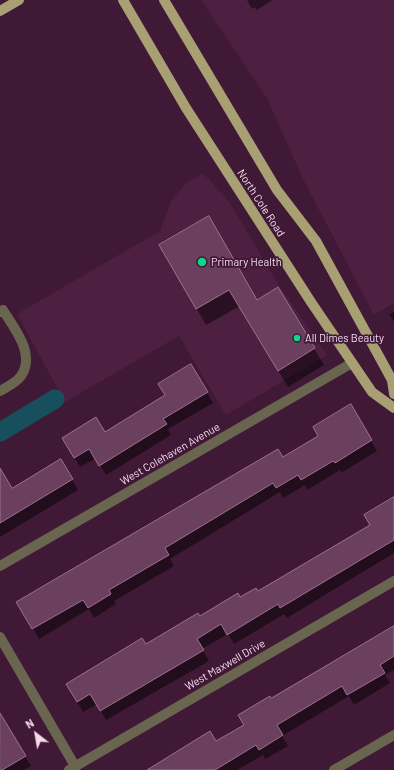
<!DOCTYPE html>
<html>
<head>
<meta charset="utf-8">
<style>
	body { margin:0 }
	#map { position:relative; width:394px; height:770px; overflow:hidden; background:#401936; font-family:Barlow,sans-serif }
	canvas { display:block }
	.north { position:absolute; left:16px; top:714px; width:40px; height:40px; -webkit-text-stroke:3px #401936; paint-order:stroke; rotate:329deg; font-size:11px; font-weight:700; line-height:16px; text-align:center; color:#f5daec }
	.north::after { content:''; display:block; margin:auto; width:14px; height:18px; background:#f5daec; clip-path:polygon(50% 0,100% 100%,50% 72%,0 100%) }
</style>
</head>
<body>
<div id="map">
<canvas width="394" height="770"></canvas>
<div class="north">N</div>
</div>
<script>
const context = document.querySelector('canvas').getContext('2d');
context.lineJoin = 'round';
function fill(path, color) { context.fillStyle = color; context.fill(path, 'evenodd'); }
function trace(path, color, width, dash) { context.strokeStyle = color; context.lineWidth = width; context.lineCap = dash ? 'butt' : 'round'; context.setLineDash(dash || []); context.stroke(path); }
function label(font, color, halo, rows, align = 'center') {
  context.font = font + ' Barlow,sans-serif'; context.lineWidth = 3.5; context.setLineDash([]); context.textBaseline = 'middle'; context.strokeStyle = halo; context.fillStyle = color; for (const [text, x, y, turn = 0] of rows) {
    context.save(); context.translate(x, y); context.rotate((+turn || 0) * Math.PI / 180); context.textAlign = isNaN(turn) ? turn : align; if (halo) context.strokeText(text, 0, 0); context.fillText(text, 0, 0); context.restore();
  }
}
fill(new Path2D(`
	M 201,0 L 394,0 L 394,303 L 374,315 L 302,177 L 267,98 Z
	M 201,174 L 207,177 L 230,203 L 275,279 L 327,355 L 226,415 L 179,336 L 65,402 L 17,314 L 160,231 L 171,201 L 185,184 Z`), '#4d1f41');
fill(new Path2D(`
	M 247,0 L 272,0 L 257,10 L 255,7 L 252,9 Z
	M 160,245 L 257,301 L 278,289 L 324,365 L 288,387 L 240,306 L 206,325 Z
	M 394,312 L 394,322 L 389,314 Z
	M 191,366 L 213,403 L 168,429 L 171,435 L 106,475 L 96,458 L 80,467 L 63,438 L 104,433 L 167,396 Z
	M 351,406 L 377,451 L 341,473 L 340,470 L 307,490 L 305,485 L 283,498 L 280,492 L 170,559 L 174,566 L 114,601 L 116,604 L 94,618 L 89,609 L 39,639 L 18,602 L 283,458 L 319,436 Z
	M 61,460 L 78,490 L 0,537 L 0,474 L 12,489 Z
	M 394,498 L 394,553 L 287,618 L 284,614 L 234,644 L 228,634 L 202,649 L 209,661 L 106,720 L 97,704 L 83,712 L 67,684 L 200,617 L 240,599 L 258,593 L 371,525 Z
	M 394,627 L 394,670 L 385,675 L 390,683 L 354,705 L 349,696 L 282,736 L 288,746 L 265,759 L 263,755 L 237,770 L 148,770 L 216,743 L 245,725 L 271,699 Z
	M 0,715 L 31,766 L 24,770 L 0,770 Z`), '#0007');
trace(new Path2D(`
	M 0,432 L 55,399`), '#184f5d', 19);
const building = new Path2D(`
	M 209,216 L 257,300 L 278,287 L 315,348 L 278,371 L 229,290 L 196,309 L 159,245 Z
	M 191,364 L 208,392 L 163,419 L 167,424 L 99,466 L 89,449 L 74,458 L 62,438 L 96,417 L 105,432 L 165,395 L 158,384 Z
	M 351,404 L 372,440 L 335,463 L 333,461 L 301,480 L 298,475 L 276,488 L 273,483 L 165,548 L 169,555 L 109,590 L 111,594 L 88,608 L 83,600 L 32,629 L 16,602 L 278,449 L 283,457 L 318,436 L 313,427 Z
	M 61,459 L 73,479 L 0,523 L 0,468 L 12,488 Z
	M 394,497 L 394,540 L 280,608 L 278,604 L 227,635 L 221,624 L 197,639 L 204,650 L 100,711 L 90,694 L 77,702 L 66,684 L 142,638 L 146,644 L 198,613 L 200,616 L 238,593 L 240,597 L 256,588 L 258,591 L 370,525 L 364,515 Z
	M 394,626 L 394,656 L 380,665 L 385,673 L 347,695 L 342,686 L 277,725 L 283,735 L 259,750 L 256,745 L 215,770 L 147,770 L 210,731 L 216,741 L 244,725 L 238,715 L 270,696 L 271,698 Z
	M 0,713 L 26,756 L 2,770 L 0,770 Z`);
fill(building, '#6a405e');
trace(building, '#9e7090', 1);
trace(new Path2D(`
	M 0,312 L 3,310 C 14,328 36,354 21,376 C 16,383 7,387 0,391
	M 0,566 L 352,363
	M 0,637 L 75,766
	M 69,770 L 394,581
	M 334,770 L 394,735`), '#69654f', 10);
trace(new Path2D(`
	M 123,0 L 186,108 L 311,302 L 372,392 L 394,408
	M 164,0 L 277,190 L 316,241 L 392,380 L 394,394
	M 0,11 L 19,0`), '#a89f72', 10);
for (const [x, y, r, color] of [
	[202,262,5,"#0ad98b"],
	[297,338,4,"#0ad98b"]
]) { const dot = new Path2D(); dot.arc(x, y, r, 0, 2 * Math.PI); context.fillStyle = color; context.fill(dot); trace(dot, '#401936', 1.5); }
label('11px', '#f5daec', '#401936', [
	["North Cole Road",261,203,57],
	["West Colehaven Avenue",170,454,-30],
	["West Maxwell Drive",225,665,-30]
]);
label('11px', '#f5daec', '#401936', [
	["Primary Health",211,262],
	["All Dimes Beauty",305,338]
], 'left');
</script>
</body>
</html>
